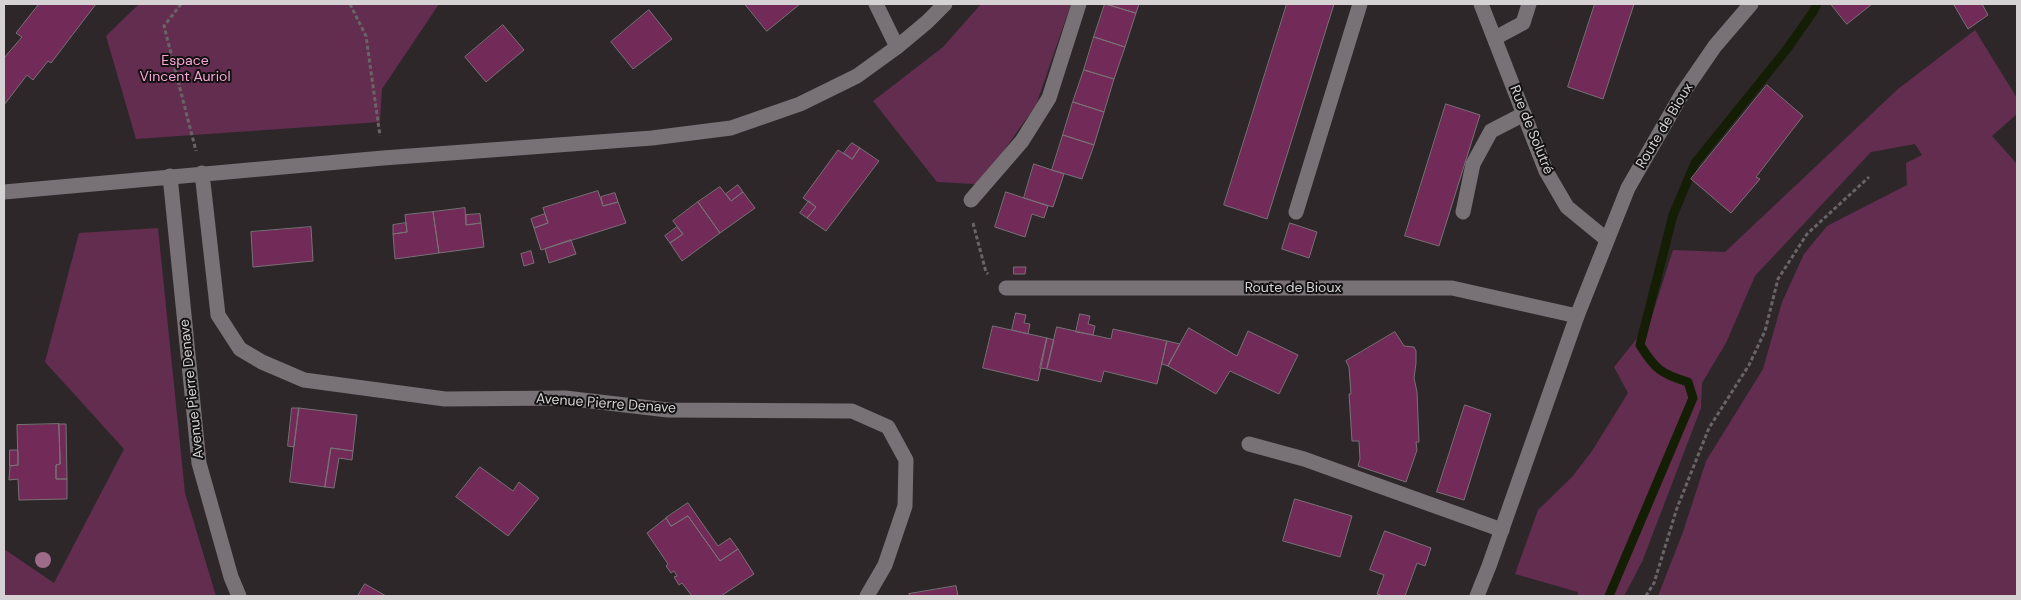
<!DOCTYPE html>
<html>
<head>
<meta charset="utf-8">
<style>
	body { margin:0 }
	#map { position:relative; width:2021px; height:600px; overflow:hidden; background:#2d272a; font-family:"DM Sans",sans-serif }
	canvas { display:block }
	.frame { position:absolute; inset:0; border:5px solid #d6d2d4; pointer-events:none }
</style>
</head>
<body>
<div id="map">
<canvas width="2021" height="600"></canvas>
<div class="frame"></div>
</div>
<script>
const context = document.querySelector('canvas').getContext('2d');
context.lineJoin = 'round';
function fill(path, color) { context.fillStyle = color; context.fill(path, 'evenodd'); }
function trace(path, color, width, dash) { context.strokeStyle = color; context.lineWidth = width; context.lineCap = dash ? 'butt' : 'round'; context.setLineDash(dash || []); context.stroke(path); }
function label(font, color, halo, rows, align = 'center') {
  context.font = font + ' "DM Sans",sans-serif'; context.lineWidth = 4; context.setLineDash([]); context.textBaseline = 'middle'; context.strokeStyle = halo; context.fillStyle = color; for (const [text, x, y, turn = 0] of rows) {
    context.save(); context.translate(x, y); context.rotate((+turn || 0) * Math.PI / 180); context.textAlign = isNaN(turn) ? turn : align; if (halo) context.strokeText(text, 0, 0); context.fillText(text, 0, 0); context.restore();
  }
}
fill(new Path2D(`
	M 139,4 L 439,4 L 382,89 L 380,122 L 136,139 L 106,36 Z
	M 981,4 L 1071,4 L 1036,105 L 1002,153 L 975,184 L 937,182 L 873,101 L 943,47 Z
	M 1975,30 L 2017,98 L 2017,114 L 1992,136 L 2017,164 L 2017,596 L 1658,596 L 1683,532 L 1706,461 L 1763,369 L 1782,302 L 1804,254 L 1827,226 L 1907,185 L 1906,163 L 1922,155 L 1915,144 L 1871,152 L 1755,276 L 1726,343 L 1702,383 L 1701,408 L 1642,562 L 1624,596 L 1578,596 L 1578,592 L 1515,574 L 1538,510 L 1572,477 L 1592,451 L 1628,393 L 1614,367 L 1650,322 L 1673,250 L 1725,252 L 1898,89 Z
	M 158,228 L 185,493 L 216,596 L 4,596 L 4,549 L 54,583 L 124,449 L 45,362 L 79,233 Z`), '#632d4f');
trace(new Path2D(`
	M 1609,596 L 1693,398 L 1688,382 C 1661,374 1655,369 1640,345 L 1673,215 L 1695,163 L 1787,49 L 1813,12 L 1817,4`), '#141e05', 9);
const building = new Path2D(`
	M 36,4 L 96,4 L 51,63 L 48,61 L 33,80 L 27,75 L 4,105 L 4,58 L 22,37 L 16,33 L 38,5 Z
	M 745,4 L 800,4 L 767,31 Z
	M 1105,4 L 1136,13 L 1125,47 L 1094,37 Z
	M 1107,4 L 1139,4 L 1136,13 Z
	M 1287,4 L 1334,4 L 1267,219 L 1224,205 Z
	M 1595,4 L 1634,4 L 1603,99 L 1568,87 Z
	M 1831,4 L 1872,4 L 1847,24 Z
	M 1955,4 L 1982,4 L 1988,15 L 1968,29 L 1954,5 Z
	M 649,10 L 672,39 L 633,69 L 611,42 Z
	M 503,25 L 524,50 L 486,82 L 465,57 Z
	M 1094,37 L 1125,47 L 1114,79 L 1084,70 Z
	M 1084,70 L 1114,79 L 1104,112 L 1073,102 Z
	M 1767,85 L 1803,116 L 1756,177 L 1760,179 L 1731,213 L 1691,179 Z
	M 1073,102 L 1104,112 L 1094,145 L 1063,135 Z
	M 1446,104 L 1480,115 L 1439,246 L 1405,236 Z
	M 1063,135 L 1094,145 L 1082,179 L 1052,170 Z
	M 852,143 L 860,148 L 852,159 L 844,153 Z
	M 860,148 L 879,161 L 826,231 L 807,218 L 816,207 L 803,198 L 838,150 L 852,159 Z
	M 1034,164 L 1064,174 L 1053,207 L 1024,198 Z
	M 738,185 L 743,192 L 731,201 L 726,194 Z
	M 720,187 L 731,201 L 743,192 L 755,208 L 720,233 L 698,202 Z
	M 598,191 L 603,206 L 618,202 L 626,223 L 541,250 L 534,228 L 548,223 L 543,208 Z
	M 1006,192 L 1048,206 L 1044,218 L 1032,214 L 1025,237 L 995,227 Z
	M 615,193 L 618,202 L 603,206 L 601,197 Z
	M 809,201 L 816,207 L 807,218 L 800,213 Z
	M 698,202 L 720,233 L 682,261 L 670,243 L 683,234 L 673,221 Z
	M 465,208 L 466,225 L 481,223 L 484,247 L 439,253 L 433,212 Z
	M 433,212 L 439,253 L 395,259 L 393,234 L 407,232 L 405,215 Z
	M 480,214 L 481,223 L 466,225 L 466,215 Z
	M 545,214 L 548,223 L 534,228 L 531,219 Z
	M 406,223 L 407,232 L 393,234 L 393,225 Z
	M 1290,223 L 1317,232 L 1309,258 L 1282,249 Z
	M 311,227 L 313,261 L 253,267 L 251,232 Z
	M 677,227 L 683,234 L 670,243 L 665,236 Z
	M 571,240 L 576,254 L 549,263 L 545,249 Z
	M 531,251 L 534,263 L 524,266 L 521,254 Z
	M 1014,267 L 1026,267 L 1025,274 L 1014,274 Z
	M 1016,313 L 1026,315 L 1024,323 L 1030,324 L 1028,334 L 1012,330 Z
	M 1080,314 L 1090,316 L 1088,324 L 1095,326 L 1093,335 L 1076,332 Z
	M 993,326 L 1047,338 L 1038,381 L 983,368 Z
	M 1057,327 L 1111,339 L 1113,329 L 1167,341 L 1157,384 L 1104,371 L 1101,382 L 1047,369 Z
	M 1189,328 L 1237,356 L 1248,331 L 1298,355 L 1279,394 L 1230,371 L 1216,394 L 1168,366 Z
	M 1395,332 L 1404,346 L 1414,347 L 1416,351 L 1416,363 L 1414,378 L 1417,392 L 1419,442 L 1416,442 L 1417,450 L 1406,482 L 1358,466 L 1360,459 L 1359,441 L 1352,441 L 1349,394 L 1351,394 L 1349,367 L 1346,361 Z
	M 1047,338 L 1054,340 L 1047,369 L 1040,368 Z
	M 1167,341 L 1180,344 L 1168,366 L 1162,364 Z
	M 1465,405 L 1491,414 L 1464,500 L 1437,492 Z
	M 292,408 L 299,408 L 294,447 L 288,446 Z
	M 299,408 L 357,415 L 353,451 L 331,448 L 325,487 L 290,482 Z
	M 59,424 L 60,464 L 56,465 L 56,479 L 67,479 L 67,499 L 19,500 L 18,479 L 9,480 L 10,466 L 18,465 L 17,425 Z
	M 59,424 L 66,424 L 67,479 L 56,479 L 56,465 L 60,464 Z
	M 331,448 L 353,451 L 352,460 L 339,458 L 334,488 L 325,487 Z
	M 10,450 L 18,450 L 18,465 L 10,466 Z
	M 480,467 L 513,491 L 519,482 L 539,498 L 508,536 L 456,497 Z
	M 1295,499 L 1352,516 L 1340,557 L 1283,541 Z
	M 688,503 L 718,546 L 730,538 L 738,549 L 720,561 L 688,516 L 671,526 L 666,518 Z
	M 688,516 L 720,561 L 738,549 L 754,574 L 721,596 L 692,596 L 682,583 L 679,585 L 674,577 L 677,576 L 674,571 L 671,573 L 666,566 L 668,564 L 647,533 L 666,518 L 671,526 Z
	M 1385,531 L 1431,548 L 1425,566 L 1417,563 L 1405,596 L 1383,596 L 1377,594 L 1384,575 L 1370,570 Z
	M 365,584 L 386,596 L 358,596 Z
	M 956,586 L 958,596 L 910,596 L 909,594 Z`);
fill(building, '#722a59');
trace(building, '#787175', 1);
trace(new Path2D(`
	M 181,4 L 164,26 L 196,151
	M 350,4 L 366,36 L 380,136
	M 973,223 L 986,272 L 988,274
	M 1646,596 L 1654,583 L 1677,508 L 1709,428 L 1749,365 L 1765,331 L 1778,279 L 1807,234 L 1869,177`), '#696466', 3, [4, 2.5]);
trace(new Path2D(`
	M 876,4 L 897,47
	M 1495,38 L 1523,23 L 1529,4
	M 971,200 L 1022,141 L 1049,98 L 1079,4
	M 1296,212 L 1360,4
	M 1463,212 L 1473,164 L 1491,131 L 1524,114
	M 1249,444 L 1304,459 L 1502,530`), '#787175', 15);
trace(new Path2D(`
	M 1481,4 L 1546,171 L 1567,207 L 1606,239
	M 202,173 L 218,315 L 240,349 L 262,362 L 304,380 L 445,399 L 565,398 L 668,410 L 852,411 L 888,427 L 906,460 L 905,506 L 885,565 L 867,596
	M 170,176 L 199,463 L 231,577 L 239,596
	M 4,192 L 383,158 L 652,138 L 731,128 L 800,104 L 857,76 L 897,47 L 927,22 L 945,4
	M 1006,288 L 1452,288 L 1577,316`), '#787175', 15);
trace(new Path2D(`
	M 1477,596 L 1489,566 L 1577,316 L 1628,188 L 1682,94 L 1715,46 L 1751,4`), '#787175', 15);
context.fillStyle = '#9e6c8a';
for (const [x, y] of [
	[43,560]
]) { context.beginPath(); context.arc(x, y, 8, 0, 2 * Math.PI); context.fill(); }
label('14px', '#faa5d8', '#131112', [
	["Espace",185,61],
	["Vincent Auriol",185,77]
]);
label('14px', '#d6d2d4', '#131112', [
	["Route de Bioux",1665,126,-59],
	["Rue de Solutré",1531,130,68],
	["Route de Bioux",1293,288],
	["Avenue Pierre Denave",192,389,-96],
	["Avenue Pierre Denave",606,404,4]
]);
</script>
</body>
</html>
